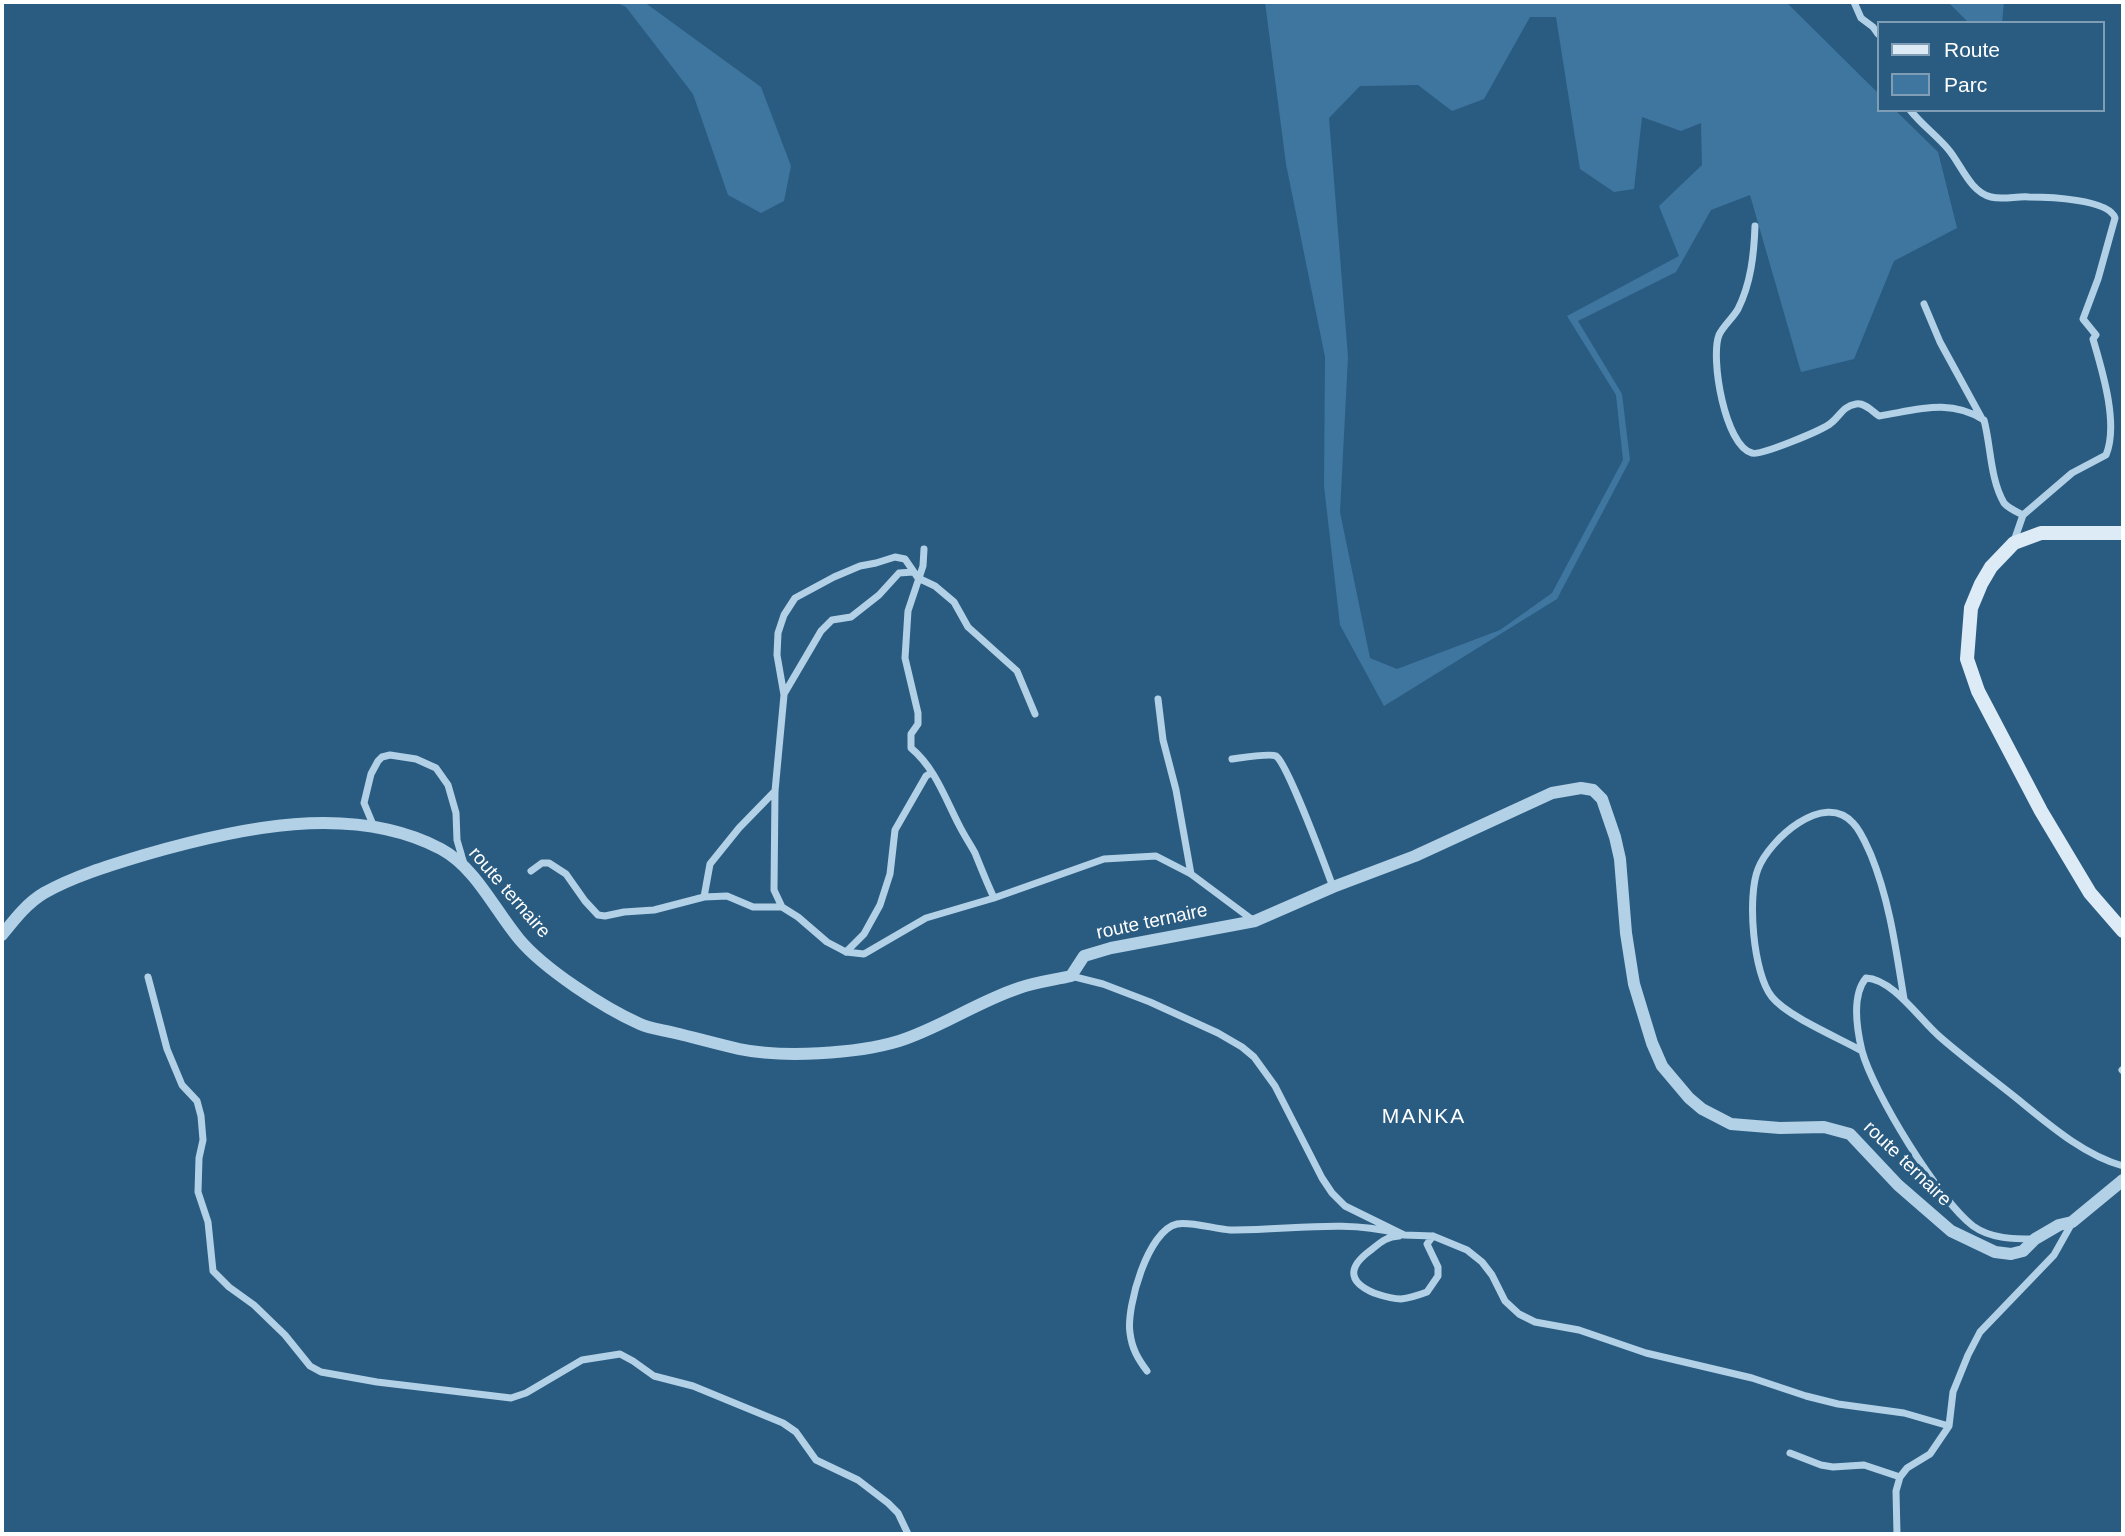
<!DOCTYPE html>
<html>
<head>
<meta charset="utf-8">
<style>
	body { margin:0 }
	#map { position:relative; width:2125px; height:1536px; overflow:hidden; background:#2a5c82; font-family:Arial,sans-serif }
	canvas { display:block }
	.frame { position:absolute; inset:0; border:4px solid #fff; pointer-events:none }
	.legend { position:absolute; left:1877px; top:21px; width:228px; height:91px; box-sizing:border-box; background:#2a5c82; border:2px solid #7f9db4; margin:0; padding:9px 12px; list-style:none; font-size:21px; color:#fff }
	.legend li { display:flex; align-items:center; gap:14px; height:35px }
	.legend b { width:35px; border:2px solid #7f9db4 }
</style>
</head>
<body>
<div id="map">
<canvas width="2125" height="1536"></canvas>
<div class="frame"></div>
<ul class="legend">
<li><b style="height:9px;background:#dcebf6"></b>Route</li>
<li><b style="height:19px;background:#3f769f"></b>Parc</li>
</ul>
</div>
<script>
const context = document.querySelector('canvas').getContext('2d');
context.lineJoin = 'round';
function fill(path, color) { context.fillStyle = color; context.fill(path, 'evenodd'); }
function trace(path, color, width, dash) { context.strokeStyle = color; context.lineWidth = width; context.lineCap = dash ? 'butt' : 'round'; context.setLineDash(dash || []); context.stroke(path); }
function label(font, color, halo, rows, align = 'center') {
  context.font = font + ' Arial,sans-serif'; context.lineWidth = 7; context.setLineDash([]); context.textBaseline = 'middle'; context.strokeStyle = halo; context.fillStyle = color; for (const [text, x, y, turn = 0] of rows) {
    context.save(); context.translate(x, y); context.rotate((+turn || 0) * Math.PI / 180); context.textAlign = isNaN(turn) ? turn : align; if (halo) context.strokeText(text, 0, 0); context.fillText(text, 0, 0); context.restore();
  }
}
fill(new Path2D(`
	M 615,2 L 644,2 L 761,87 L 791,166 L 784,201 L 761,213 L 728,195 L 693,94 L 626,7 Z
	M 1265,2 L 1786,2 L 1878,93 L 1878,110 L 1895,110 L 1938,152 L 1957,228 L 1894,261 L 1854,359 L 1801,372 L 1750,195 L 1711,210 L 1676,272 L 1578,321 L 1622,394 L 1630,460 L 1557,599 L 1384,706 L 1340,625 L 1324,486 L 1325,357 L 1286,164 ZM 1530,17 L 1556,17 L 1580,169 L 1614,192 L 1634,189 L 1642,117 L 1681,131 L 1701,123 L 1702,165 L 1659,206 L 1679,256 L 1567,316 L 1616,395 L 1623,460 L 1552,593 L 1500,630 L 1397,669 L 1370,658 L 1340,512 L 1348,357 L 1329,118 L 1360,86 L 1418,85 L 1452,111 L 1484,99 Z
	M 1948,2 L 2004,2 L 2002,23 L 1969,23 Z`), '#3f769f');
trace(new Path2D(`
	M 1854,2 L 1861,18 L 1873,27 L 1878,34
	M 1910,110 C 1922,125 1936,135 1948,149 C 1961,164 1970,192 1991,197 C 2003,200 2017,196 2029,197 C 2047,197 2109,199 2115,218 L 2098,279 L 2083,319 L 2096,335 L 2093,339 C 2102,370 2119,424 2106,455 L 2072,473 L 2023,515 L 2014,541
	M 1755,226 C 1754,254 1751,283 1738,309 C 1733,318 1723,326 1719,335 C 1710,358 1725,446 1752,453 C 1760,456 1823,430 1831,423 C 1840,416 1843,406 1856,404 C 1864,402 1872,411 1879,416 C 1917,410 1949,398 1984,420 C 1991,446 1990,479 2004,503 C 2008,508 2017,512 2023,515
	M 1924,304 L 1940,342 L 1981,417
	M 924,549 L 923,566 L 908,611 L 905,658 L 918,713 L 918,724 L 911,734 L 911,748 C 935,768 945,798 959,825 C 964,835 970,844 975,853 C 981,868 987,883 994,898
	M 784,694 L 821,631 L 832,620 L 851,617 L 879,595 L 899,573 L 913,572
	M 1158,699 L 1163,740 L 1176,790 L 1191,874
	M 1035,714 L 1017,671 L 968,627 L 954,602 L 935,586 L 918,578 L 905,559 L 895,557 L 876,563 L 860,566 L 834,577 L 795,598 L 784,615 L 778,633 L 777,655 L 784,695 L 775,791 L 774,890 L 782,907 L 798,917 L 827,942 L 846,952 L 864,954 L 926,918 L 994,898 L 1104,859 L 1156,856 L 1191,874 L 1254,921
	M 1232,759 C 1240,758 1270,753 1276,756 C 1287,763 1326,868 1333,887
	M 374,827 L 364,803 L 371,774 L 378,761 L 382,757 L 390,755 L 416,759 L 436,768 L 448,785 L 456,813 L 457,840 L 464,864
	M 531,871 L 542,863 L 549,863 L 566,874 L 585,901 L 598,915 L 605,916 L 624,912 L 654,910 L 704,897 L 710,864 L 739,828 L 775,791
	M 704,897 L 727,896 L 753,907 L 782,907
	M 846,952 L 864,934 L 880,905 L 890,874 L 895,830 L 926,776 L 931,773
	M 1071,976 L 1103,984 L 1150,1002 L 1218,1033 L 1242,1047 L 1254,1057 L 1275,1086 L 1322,1178 L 1332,1193 L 1345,1206 L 1404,1235 L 1433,1236 L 1467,1250 L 1482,1262 L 1492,1275 L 1505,1301 L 1519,1314 L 1535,1322 L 1579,1330 L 1646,1353 L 1752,1378 L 1806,1396 L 1838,1404 L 1904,1413 L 1949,1426
	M 148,977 L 167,1049 L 182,1085 L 197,1101 L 201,1116 L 203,1140 L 199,1158 L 198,1192 L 208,1222 L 213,1271 L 229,1287 L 254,1305 L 285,1335 L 310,1366 L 321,1372 L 377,1382 L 511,1398 L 526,1393 L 582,1360 L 620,1354 L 633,1361 L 654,1376 L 693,1386 L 783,1423 L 796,1432 L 816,1460 L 858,1480 L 888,1503 L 898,1513 L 908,1534
	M 1862,1051 C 1839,1038 1787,1016 1772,997 C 1753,974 1747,896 1758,869 C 1769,840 1824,790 1853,823 C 1861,831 1866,844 1871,855 C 1890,902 1896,950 1904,999
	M 2122,1070 L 2123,1071
	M 1399,1236 C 1386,1237 1381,1242 1371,1250 C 1349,1266 1346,1281 1374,1293 C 1383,1296 1391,1299 1401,1299 C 1410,1298 1419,1295 1427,1292 L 1438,1276 L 1438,1267 L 1427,1244 L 1433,1236
	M 2035,1239 C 2014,1239 1991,1239 1973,1226 C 1939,1200 1873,1092 1862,1051 C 1857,1030 1851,996 1866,978 C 1893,979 1920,1020 1940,1037 C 1964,1058 1990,1077 2015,1097 C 2047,1123 2083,1155 2123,1166
	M 1147,1371 C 1138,1359 1132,1349 1130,1333 C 1126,1307 1148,1230 1177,1224 C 1189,1221 1215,1229 1230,1230 C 1285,1231 1343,1219 1396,1233
	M 1790,1453 L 1821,1465 L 1833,1467 L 1864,1465 L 1900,1477
	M 1897,1534 L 1896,1491 L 1900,1477 L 1907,1468 L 1930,1454 L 1949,1426 L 1953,1392 L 1968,1355 L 1980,1332 L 2054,1255 L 2072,1223`), '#b3d1e6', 7);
trace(new Path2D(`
	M 2,935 C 14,920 27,903 44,893 C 74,876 111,865 144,855 C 237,828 352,802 441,849 C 476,868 494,909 519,939 C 544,969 604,1008 640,1024 C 651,1029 664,1030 675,1033 C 696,1038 717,1044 739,1049 C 782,1058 856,1054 899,1041 C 940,1028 977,1002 1019,988 C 1036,982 1054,980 1071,976 L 1084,956 L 1111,948 L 1255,921 L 1333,887 L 1415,856 L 1552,793 L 1581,788 L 1593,790 L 1602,799 L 1615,837 L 1620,859 L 1626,933 L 1634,984 L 1652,1043 L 1662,1066 L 1689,1098 L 1702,1109 L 1731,1124 L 1780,1128 L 1824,1127 L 1850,1134 L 1898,1185 L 1951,1231 L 1995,1252 L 2011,1254 L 2023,1251 L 2035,1239 L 2059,1225 L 2072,1222 L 2123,1180`), '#b3d1e6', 12);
trace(new Path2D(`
	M 2123,533 L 2041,533 L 2014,543 L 1991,567 L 1981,584 L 1971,608 L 1967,659 L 1978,691 L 2041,811 L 2090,893 L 2123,931`), '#dcebf6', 14);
label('19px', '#fff', '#2a5c82', [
	["route ternaire",509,893,49],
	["route ternaire",1152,922,-12],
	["route ternaire",1907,1164,44]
]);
context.letterSpacing = '2px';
label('21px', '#fff', '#2a5c82', [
	["MANKA",1424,1117]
]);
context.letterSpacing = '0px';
</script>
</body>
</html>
